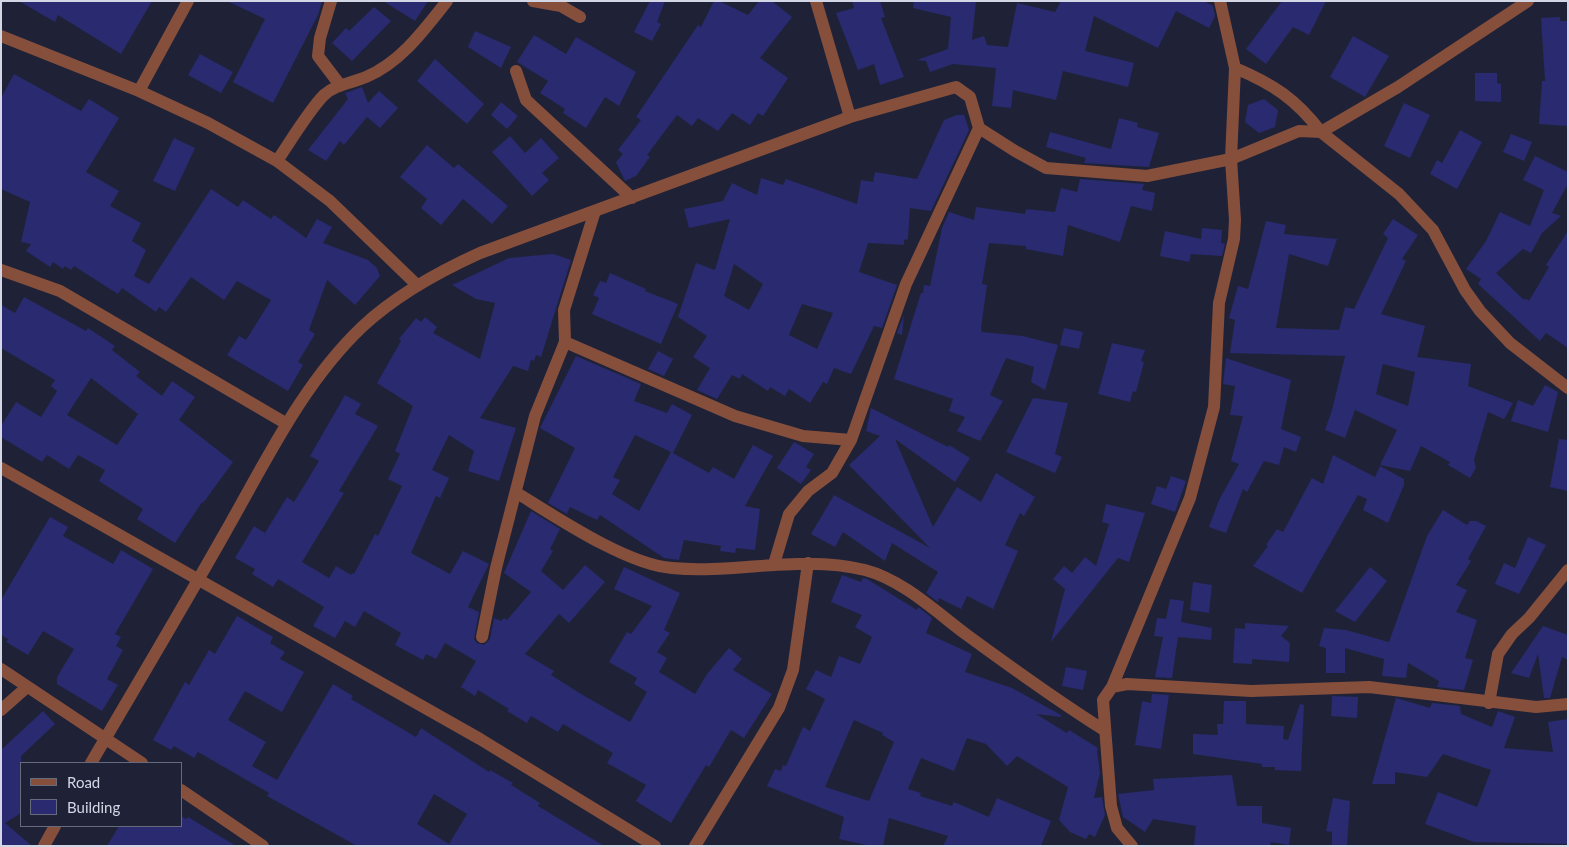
<!DOCTYPE html>
<html>
<head>
<meta charset="utf-8">
<style>
	body { margin:0 }
	#map { position:relative; width:1569px; height:847px; overflow:hidden; background:#1f2237; font-family:Lato,sans-serif }
	canvas { display:block }
	.frame { position:absolute; inset:0; border:2px solid #d3d6e5; pointer-events:none }
	.legend { position:absolute; left:20px; top:762px; width:162px; height:65px; box-sizing:border-box; background:#1f2237; border:1px solid #676a7d; margin:0; padding:6px 9px; list-style:none; font-size:15px; color:#d3d6e5 }
	.legend li { display:flex; align-items:center; gap:10px; height:25px }
	.legend b { width:25px; border:1px solid #676a7d }
</style>
</head>
<body>
<div id="map">
<canvas width="1569" height="847"></canvas>
<div class="frame"></div>
<ul class="legend">
<li><b style="height:6px;background:#854f3c"></b>Road</li>
<li><b style="height:14px;background:#292a6f"></b>Building</li>
</ul>
</div>
<script>
const context = document.querySelector('canvas').getContext('2d');
context.lineJoin = 'round';
function fill(path, color) { context.fillStyle = color; context.fill(path, 'evenodd'); }
function trace(path, color, width, dash) { context.strokeStyle = color; context.lineWidth = width; context.lineCap = dash ? 'butt' : 'round'; context.setLineDash(dash || []); context.stroke(path); }
fill(new Path2D(`
	M 19,1 L 152,1 L 121,54 L 58,15 L 55,22 Z
	M 227,1 L 322,1 L 318,15 L 273,103 L 233,82 L 265,19 Z
	M 383,1 L 428,1 L 415,21 Z
	M 650,1 L 665,1 L 657,22 L 661,24 L 652,41 L 634,32 Z
	M 714,1 L 719,1 L 748,15 L 759,1 L 772,1 L 792,17 L 760,58 L 788,78 L 763,116 L 758,113 L 750,125 L 732,113 L 718,131 L 698,118 L 692,126 L 677,115 L 647,155 L 650,157 L 636,176 L 625,181 L 616,162 L 623,154 L 618,150 L 641,120 L 636,117 L 698,25 L 701,27 Z
	M 852,1 L 880,1 L 885,17 L 881,18 L 904,77 L 880,85 L 874,64 L 858,70 L 836,13 L 854,8 Z
	M 914,1 L 976,1 L 972,40 L 984,36 L 987,45 L 1008,47 L 1017,3 L 1055,12 L 1061,1 L 1204,1 L 1213,6 L 1215,16 L 1209,28 L 1176,11 L 1158,48 L 1094,16 L 1085,51 L 1134,63 L 1128,87 L 1063,71 L 1056,100 L 1013,90 L 1011,108 L 992,106 L 996,68 L 953,64 L 930,72 L 926,61 L 917,60 L 948,49 L 951,17 L 913,8 Z
	M 1282,1 L 1326,1 L 1309,35 L 1293,27 L 1266,64 L 1246,49 Z
	M 374,7 L 391,21 L 352,61 L 332,43 L 346,28 L 349,31 Z
	M 1560,17 L 1560,21 L 1568,21 L 1568,126 L 1539,124 L 1542,81 L 1545,81 L 1541,18 Z
	M 475,31 L 511,47 L 501,68 L 468,47 Z
	M 534,35 L 566,54 L 576,37 L 636,72 L 619,106 L 605,97 L 586,128 L 563,113 L 565,109 L 540,93 L 548,81 L 517,62 Z
	M 1353,36 L 1389,56 L 1365,97 L 1330,77 Z
	M 200,54 L 233,72 L 221,93 L 188,75 Z
	M 435,59 L 484,104 L 467,124 L 417,81 Z
	M 1475,73 L 1497,73 L 1497,83 L 1501,84 L 1501,102 L 1475,101 Z
	M 14,74 L 81,111 L 89,99 L 119,118 L 86,172 L 119,191 L 110,206 L 141,223 L 132,241 L 146,250 L 134,276 L 149,284 L 211,189 L 238,207 L 243,200 L 271,219 L 274,215 L 306,238 L 317,219 L 332,227 L 323,243 L 368,260 L 377,268 L 380,276 L 355,305 L 327,280 L 309,330 L 315,334 L 298,362 L 303,365 L 288,391 L 227,355 L 239,336 L 246,340 L 271,300 L 237,281 L 224,300 L 191,277 L 166,312 L 159,307 L 156,312 L 122,288 L 118,294 L 74,266 L 71,270 L 65,266 L 63,269 L 53,262 L 50,267 L 26,251 L 31,244 L 21,242 L 30,202 L 1,189 L 1,98 Z
	M 362,87 L 368,103 L 379,91 L 398,108 L 380,128 L 367,117 L 344,145 L 340,141 L 326,161 L 308,150 L 348,99 L 345,93 Z
	M 1264,99 L 1278,110 L 1275,127 L 1259,133 L 1245,122 L 1248,105 Z
	M 501,102 L 518,116 L 507,129 L 491,115 Z
	M 1404,103 L 1430,115 L 1410,158 L 1384,146 Z
	M 957,115 L 964,115 L 969,130 L 931,211 L 910,208 L 908,239 L 904,240 L 904,245 L 868,243 L 859,272 L 897,285 L 882,328 L 874,326 L 851,374 L 834,368 L 827,384 L 823,382 L 810,403 L 789,389 L 785,396 L 770,387 L 768,391 L 742,374 L 740,379 L 732,375 L 717,399 L 697,390 L 710,368 L 693,357 L 707,336 L 678,317 L 696,263 L 715,270 L 730,219 L 689,228 L 684,209 L 723,201 L 732,183 L 757,195 L 761,178 L 783,185 L 786,179 L 857,204 L 861,180 L 873,182 L 875,172 L 917,179 L 944,120 ZM 734,264 L 763,284 L 749,310 L 724,296 ZM 802,304 L 833,313 L 817,349 L 789,335 Z
	M 1119,118 L 1138,123 L 1137,127 L 1159,133 L 1149,167 L 1084,163 L 1086,158 L 1046,147 L 1050,132 L 1111,149 Z
	M 1460,130 L 1482,142 L 1457,189 L 1430,174 L 1437,160 L 1442,163 Z
	M 1511,134 L 1532,142 L 1524,161 L 1503,152 Z
	M 510,136 L 525,153 L 541,138 L 559,158 L 542,173 L 549,180 L 532,196 L 492,152 Z
	M 174,138 L 195,148 L 175,191 L 153,181 Z
	M 427,145 L 454,168 L 458,164 L 508,206 L 492,224 L 463,199 L 441,225 L 421,208 L 427,199 L 400,177 Z
	M 1535,156 L 1568,172 L 1568,184 L 1552,213 L 1561,216 L 1542,233 L 1531,253 L 1523,249 L 1496,273 L 1524,300 L 1525,298 L 1529,301 L 1549,267 L 1546,265 L 1568,231 L 1568,348 L 1546,333 L 1540,341 L 1478,284 L 1481,279 L 1466,269 L 1486,241 L 1500,212 L 1530,226 L 1544,190 L 1523,180 Z
	M 1080,179 L 1144,184 L 1142,190 L 1155,193 L 1152,211 L 1131,206 L 1120,242 L 1068,225 L 1063,256 L 1026,249 L 1026,246 L 989,243 L 982,284 L 987,285 L 981,328 L 982,332 L 1023,336 L 1058,345 L 1045,390 L 1031,382 L 1034,367 L 1006,358 L 990,395 L 1003,401 L 980,441 L 957,431 L 965,417 L 949,411 L 953,399 L 894,379 L 921,293 L 923,293 L 924,285 L 930,286 L 942,228 L 949,212 L 974,220 L 976,207 L 1025,214 L 1026,209 L 1055,212 L 1061,188 L 1077,192 Z
	M 1393,219 L 1418,235 L 1402,259 L 1406,261 L 1381,314 L 1425,326 L 1417,357 L 1471,364 L 1468,386 L 1513,403 L 1504,419 L 1488,412 L 1474,460 L 1476,468 L 1470,478 L 1448,465 L 1450,462 L 1421,446 L 1410,471 L 1380,465 L 1397,430 L 1355,410 L 1345,438 L 1325,430 L 1332,410 L 1345,356 L 1230,353 L 1235,320 L 1229,318 L 1238,286 L 1248,289 L 1266,221 L 1286,225 L 1284,234 L 1337,239 L 1328,266 L 1289,254 L 1276,328 L 1339,330 L 1345,307 L 1354,309 L 1388,238 L 1383,234 ZM 1383,364 L 1415,372 L 1408,406 L 1376,394 Z
	M 1202,228 L 1222,230 L 1221,243 L 1225,244 L 1222,256 L 1191,254 L 1189,262 L 1160,256 L 1165,231 L 1201,239 Z
	M 553,254 L 571,260 L 541,357 L 536,355 L 534,361 L 531,360 L 528,371 L 513,366 L 480,418 L 516,428 L 499,481 L 468,471 L 474,451 L 449,435 L 432,470 L 449,478 L 440,498 L 436,496 L 411,553 L 450,574 L 463,551 L 489,564 L 468,607 L 479,612 L 474,639 L 477,643 L 484,645 L 490,639 L 494,618 L 501,621 L 504,618 L 507,620 L 531,592 L 504,573 L 531,511 L 560,529 L 550,549 L 553,551 L 541,571 L 563,590 L 585,565 L 605,582 L 569,623 L 559,614 L 525,654 L 554,671 L 551,675 L 581,694 L 630,722 L 647,692 L 634,684 L 637,678 L 609,662 L 627,632 L 631,634 L 652,606 L 614,589 L 624,567 L 680,593 L 664,630 L 670,633 L 657,652 L 667,658 L 659,672 L 695,694 L 707,674 L 729,648 L 742,659 L 733,670 L 772,694 L 744,738 L 731,730 L 709,767 L 706,765 L 671,823 L 636,801 L 646,785 L 607,763 L 613,753 L 563,724 L 558,732 L 531,716 L 527,723 L 507,711 L 509,709 L 478,690 L 475,696 L 461,687 L 476,661 L 445,643 L 436,659 L 426,654 L 423,660 L 395,645 L 401,633 L 364,611 L 355,627 L 345,621 L 335,638 L 313,626 L 324,607 L 278,579 L 273,587 L 252,574 L 255,569 L 235,558 L 254,526 L 265,533 L 287,497 L 294,502 L 319,461 L 310,456 L 345,395 L 361,404 L 355,414 L 378,426 L 339,491 L 344,493 L 302,562 L 329,578 L 336,566 L 351,575 L 352,573 L 354,574 L 375,534 L 378,536 L 402,486 L 388,479 L 400,454 L 395,451 L 413,406 L 377,383 L 401,341 L 399,339 L 416,318 L 421,322 L 425,317 L 437,327 L 433,333 L 480,359 L 495,303 L 476,299 L 452,285 L 509,258 Z
	M 610,273 L 646,289 L 645,291 L 678,304 L 661,344 L 592,314 L 599,298 L 593,295 L 600,281 L 606,283 Z
	M 24,297 L 86,331 L 88,328 L 115,346 L 112,350 L 140,372 L 136,376 L 162,396 L 172,381 L 195,397 L 179,420 L 233,462 L 203,503 L 202,502 L 175,543 L 137,519 L 143,509 L 99,481 L 105,470 L 78,455 L 69,469 L 47,455 L 42,462 L 1,437 L 1,426 L 16,402 L 41,417 L 57,391 L 51,386 L 55,380 L 1,348 L 1,305 L 15,313 ZM 91,378 L 138,414 L 117,445 L 67,415 Z
	M 904,315 L 902,335 L 897,333 Z
	M 1064,328 L 1083,332 L 1079,349 L 1060,345 Z
	M 1112,343 L 1145,350 L 1141,361 L 1144,362 L 1136,392 L 1133,391 L 1130,402 L 1098,394 Z
	M 658,351 L 673,359 L 664,376 L 648,369 Z
	M 576,356 L 641,384 L 634,401 L 667,413 L 672,404 L 692,415 L 673,453 L 635,435 L 613,477 L 620,480 L 612,494 L 639,511 L 671,452 L 709,473 L 713,467 L 734,479 L 753,445 L 773,456 L 745,506 L 760,509 L 755,550 L 736,548 L 735,553 L 720,551 L 721,546 L 684,540 L 679,560 L 664,558 L 600,515 L 597,520 L 570,507 L 567,514 L 548,503 L 575,448 L 540,428 Z
	M 1226,358 L 1291,380 L 1281,429 L 1301,437 L 1296,452 L 1284,447 L 1279,465 L 1264,461 L 1247,492 L 1243,489 L 1226,533 L 1209,527 L 1219,500 L 1239,464 L 1231,461 L 1243,416 L 1230,415 L 1235,386 L 1223,384 Z
	M 1545,385 L 1558,392 L 1548,432 L 1511,421 L 1518,400 L 1533,406 Z
	M 1033,398 L 1068,403 L 1055,454 L 1062,457 L 1055,473 L 1006,452 Z
	M 871,408 L 948,447 L 949,445 L 970,458 L 955,482 L 895,439 L 933,527 L 957,487 L 981,502 L 996,473 L 1035,497 L 1024,516 L 1020,513 L 1005,545 L 1018,551 L 993,609 L 967,596 L 961,609 L 939,598 L 938,602 L 926,593 L 938,572 L 892,543 L 885,561 L 843,532 L 835,547 L 811,534 L 834,495 L 930,548 L 849,465 L 880,436 L 866,431 Z
	M 1559,439 L 1568,440 L 1568,491 L 1550,487 Z
	M 794,442 L 814,454 L 806,467 L 811,470 L 801,484 L 777,468 Z
	M 1333,455 L 1375,477 L 1380,466 L 1404,479 L 1404,485 L 1388,523 L 1363,510 L 1367,499 L 1358,495 L 1302,593 L 1253,566 L 1268,546 L 1266,545 L 1277,529 L 1283,532 L 1312,478 L 1323,484 Z
	M 1171,476 L 1186,481 L 1175,512 L 1151,504 L 1157,486 L 1166,489 Z
	M 1106,504 L 1145,513 L 1129,562 L 1118,558 L 1051,642 L 1065,589 L 1053,579 L 1064,566 L 1072,573 L 1085,557 L 1096,566 L 1109,524 L 1102,522 Z
	M 1443,510 L 1467,525 L 1470,521 L 1476,521 L 1486,526 L 1468,559 L 1471,561 L 1456,585 L 1467,590 L 1456,612 L 1477,620 L 1465,658 L 1473,660 L 1464,690 L 1437,687 L 1439,681 L 1408,663 L 1406,678 L 1382,676 L 1384,659 L 1345,648 L 1345,673 L 1326,673 L 1326,648 L 1319,646 L 1324,628 L 1346,630 L 1389,642 L 1427,536 Z
	M 50,517 L 68,527 L 63,536 L 113,564 L 121,550 L 153,569 L 115,634 L 121,637 L 116,646 L 123,650 L 107,679 L 118,685 L 102,711 L 57,684 L 57,677 L 74,649 L 43,631 L 28,655 L 6,642 L 8,639 L 1,635 L 1,600 Z
	M 1528,537 L 1546,545 L 1519,594 L 1495,584 L 1504,563 L 1515,568 Z
	M 1370,567 L 1387,581 L 1355,622 L 1335,611 Z
	M 842,575 L 861,582 L 863,578 L 867,579 L 917,610 L 918,607 L 932,618 L 926,633 L 972,654 L 965,672 L 1012,688 L 1061,715 L 1061,717 L 1036,714 L 1067,733 L 1069,730 L 1098,748 L 1097,751 L 1100,773 L 1094,798 L 1102,797 L 1105,815 L 1095,837 L 1089,834 L 1086,839 L 1070,832 L 1059,820 L 1068,787 L 1017,756 L 1007,766 L 986,744 L 967,738 L 954,771 L 921,758 L 908,789 L 921,793 L 920,796 L 952,806 L 954,802 L 989,817 L 997,798 L 1051,821 L 1041,846 L 943,846 L 948,836 L 889,818 L 883,846 L 871,846 L 839,839 L 844,817 L 767,786 L 775,769 L 781,771 L 783,765 L 786,766 L 803,727 L 810,731 L 825,699 L 806,689 L 816,670 L 831,677 L 839,656 L 860,664 L 872,637 L 855,627 L 862,615 L 831,602 ZM 854,720 L 883,733 L 882,735 L 894,742 L 869,801 L 825,787 Z
	M 1193,582 L 1212,585 L 1209,613 L 1190,610 Z
	M 1170,599 L 1184,601 L 1181,622 L 1212,628 L 1211,640 L 1178,637 L 1172,678 L 1155,677 L 1163,637 L 1154,636 L 1157,618 L 1166,619 Z
	M 237,616 L 273,637 L 270,643 L 285,652 L 280,659 L 304,672 L 282,712 L 245,691 L 228,720 L 266,742 L 252,766 L 277,780 L 333,684 L 353,696 L 351,699 L 416,737 L 421,728 L 489,772 L 490,770 L 513,783 L 511,785 L 540,803 L 538,806 L 604,846 L 357,846 L 267,796 L 269,793 L 198,752 L 194,758 L 174,746 L 171,750 L 153,740 L 185,682 L 189,685 L 209,650 L 215,654 ZM 434,794 L 467,814 L 449,844 L 417,824 Z
	M 1245,623 L 1289,626 L 1281,636 L 1290,643 L 1289,662 L 1252,659 L 1252,664 L 1233,663 L 1235,628 L 1245,629 Z
	M 1543,626 L 1568,635 L 1568,660 L 1562,657 L 1550,698 L 1544,698 L 1538,654 L 1529,678 L 1511,673 Z
	M 1066,667 L 1087,671 L 1083,690 L 1062,686 Z
	M 1152,694 L 1169,695 L 1161,749 L 1135,745 L 1142,701 L 1151,703 Z
	M 1332,696 L 1358,697 L 1357,718 L 1331,716 Z
	M 1396,698 L 1430,708 L 1432,703 L 1460,706 L 1461,714 L 1492,727 L 1498,711 L 1515,717 L 1504,748 L 1553,752 L 1548,722 L 1568,719 L 1568,844 L 1474,842 L 1425,824 L 1438,792 L 1477,807 L 1491,770 L 1443,754 L 1427,777 L 1395,772 L 1395,784 L 1372,784 Z
	M 1224,701 L 1246,701 L 1246,724 L 1284,726 L 1283,739 L 1288,740 L 1300,704 L 1304,705 L 1301,771 L 1275,770 L 1275,767 L 1262,767 L 1262,764 L 1193,754 L 1193,734 L 1218,735 L 1217,724 L 1223,724 Z
	M 43,711 L 55,724 L 21,756 L 21,813 L 5,823 L 32,846 L 1,846 L 1,750 Z
	M 1232,775 L 1237,806 L 1262,806 L 1262,823 L 1291,828 L 1289,845 L 1271,842 L 1270,846 L 1194,846 L 1196,826 L 1153,819 L 1145,832 L 1123,817 L 1118,794 L 1154,790 L 1153,779 Z
	M 1333,798 L 1350,801 L 1347,846 L 1332,846 L 1332,832 L 1326,831 Z
	M 181,816 L 186,819 L 188,817 L 236,846 L 107,846 L 119,826 L 181,826 Z`), '#292a6f');
trace(new Path2D(`
	M 331,1 L 320,38 L 318,56 L 340,85
	M 533,1 L 561,6 L 580,17
	M 816,1 L 850,117
	M 1,36 L 139,91 L 208,123 L 277,161 L 330,201 L 417,285
	M 1235,68 C 1273,84 1296,99 1321,132 L 1398,87 L 1528,1
	M 516,71 L 526,100 L 632,198
	M 139,91 L 188,1
	M 277,161 C 290,142 309,110 324,95 C 336,84 352,83 366,77 C 401,62 424,30 447,1
	M 1,270 L 60,291 L 287,424
	M 565,342 L 735,416 L 803,436 L 851,440
	M 1,468 L 480,739 L 655,846
	M 517,493 C 556,517 627,565 672,568 C 736,574 801,554 865,570 C 903,580 936,612 967,635 C 1012,668 1056,700 1104,730
	M 774,564 L 789,514 L 808,491 L 832,473 L 851,440 L 906,284 L 979,128
	M 482,637 L 496,568 L 535,416 L 565,342 L 564,310 L 595,211
	M 1,669 L 142,763
	M 1112,687 L 1190,498 L 1214,407 L 1219,303 L 1234,239 L 1235,220 L 1231,159 L 1235,68 L 1220,1
	M 1489,703 L 1498,654 L 1512,634 L 1529,618 L 1568,570
	M 1,710 L 27,687
	M 91,763 C 136,686 182,609 226,531 C 266,461 303,383 362,327 C 396,295 438,272 480,253 L 850,117 L 956,87 L 970,97 L 979,128 L 1015,151 L 1046,168 L 1147,176 L 1231,159 L 1299,131 L 1321,132 L 1399,194 L 1433,230 L 1465,290 L 1480,311 L 1510,343 L 1568,388
	M 181,790 L 263,846
	M 44,846 L 55,826
	M 695,846 L 779,708 L 793,670 L 808,563
	M 1132,846 L 1117,828 L 1111,806 L 1103,700 L 1112,687 L 1127,684 L 1251,691 L 1369,687 L 1536,707 L 1568,704`), '#854f3c', 12);
</script>
</body>
</html>
